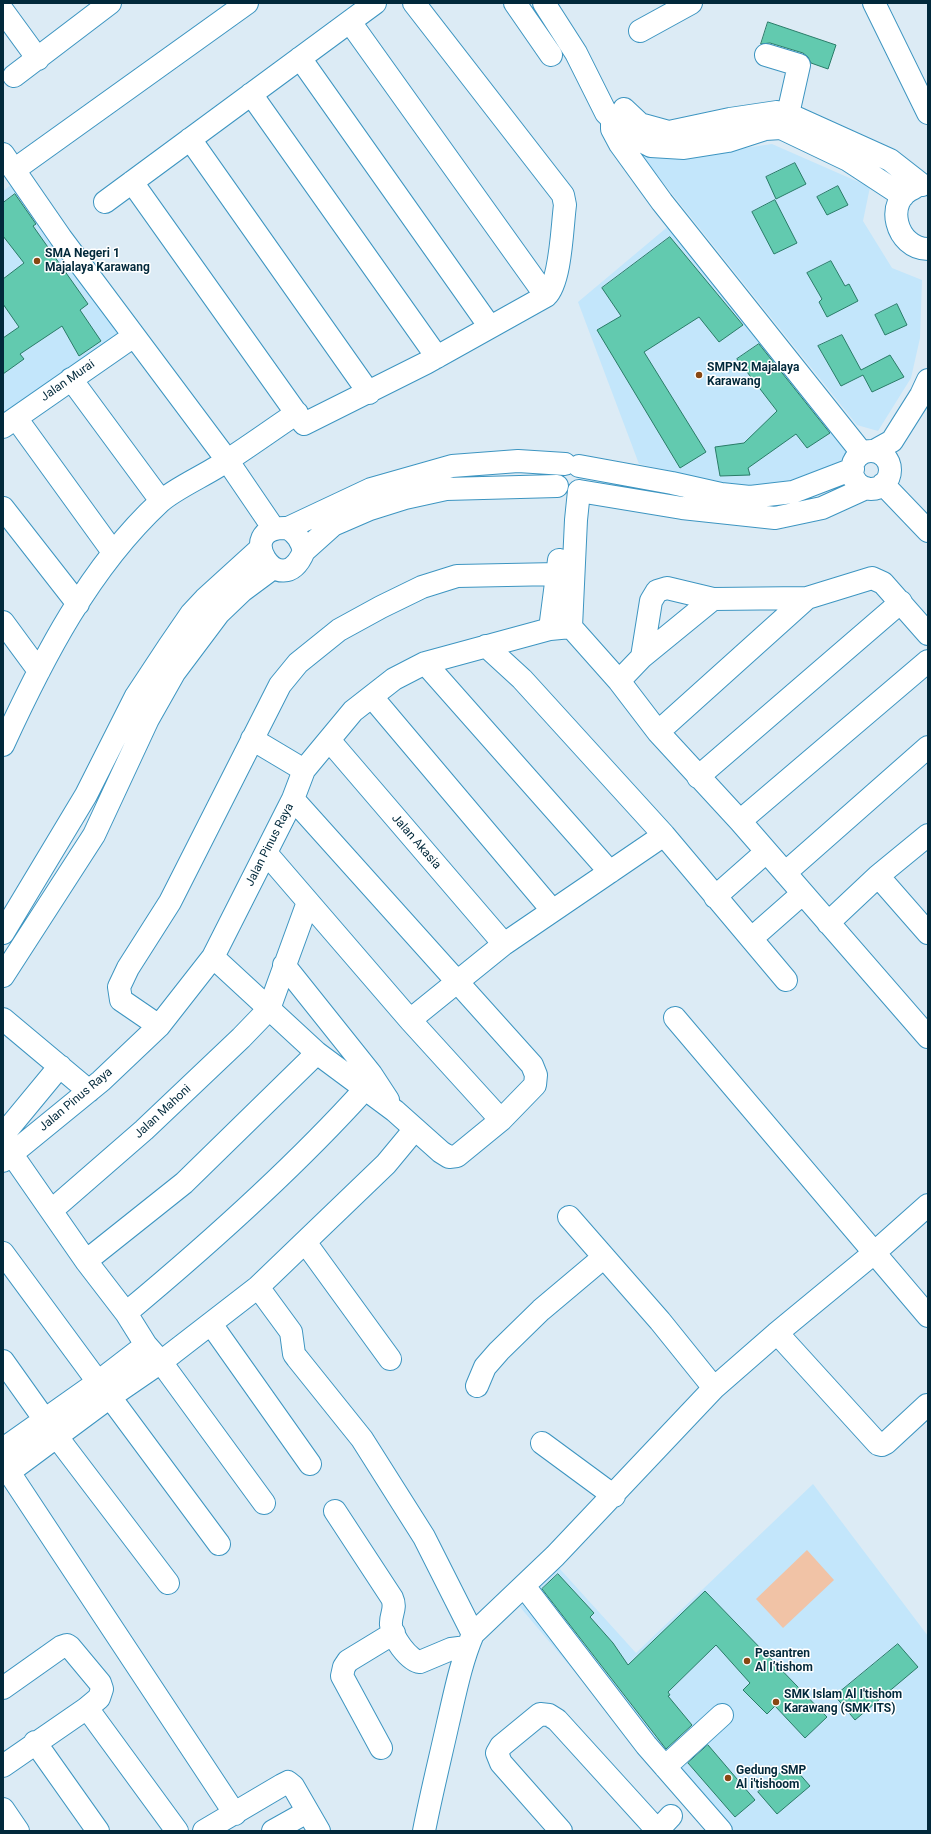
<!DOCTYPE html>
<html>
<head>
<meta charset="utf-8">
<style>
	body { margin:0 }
	#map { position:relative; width:931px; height:1834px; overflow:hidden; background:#dcebf5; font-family:Roboto,sans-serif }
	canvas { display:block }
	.frame { position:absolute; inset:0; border:4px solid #02293b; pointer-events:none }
</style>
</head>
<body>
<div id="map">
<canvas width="931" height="1834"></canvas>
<div class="frame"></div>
</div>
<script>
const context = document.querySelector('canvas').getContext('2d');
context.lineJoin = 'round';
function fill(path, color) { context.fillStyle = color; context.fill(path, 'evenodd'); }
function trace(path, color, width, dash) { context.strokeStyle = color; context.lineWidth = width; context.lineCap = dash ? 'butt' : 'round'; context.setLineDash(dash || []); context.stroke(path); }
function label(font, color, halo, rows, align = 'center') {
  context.font = font + ' Roboto,sans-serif'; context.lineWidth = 3; context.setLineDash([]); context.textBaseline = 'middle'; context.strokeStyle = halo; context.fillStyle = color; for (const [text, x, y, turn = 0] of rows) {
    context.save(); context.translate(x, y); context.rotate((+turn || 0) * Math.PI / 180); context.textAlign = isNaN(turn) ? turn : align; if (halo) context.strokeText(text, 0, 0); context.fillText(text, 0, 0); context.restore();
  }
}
fill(new Path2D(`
	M 772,144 L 870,187 L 863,221 L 892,268 L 922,280 L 920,338 L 911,378 L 878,431 L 857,425 L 633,145 L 662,158 L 683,157 Z
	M 13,183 L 123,331 L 3,417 L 3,191 Z
	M 671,224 L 850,447 L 839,467 L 815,478 L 744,488 L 639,464 L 578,302 Z
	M 813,1484 L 928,1636 L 928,1831 L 709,1831 L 520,1607 L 559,1568 L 636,1653 Z`), '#c3e6fb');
fill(new Path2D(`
	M 807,1550 L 834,1580 L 783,1628 L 756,1599 Z`), '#f1c3a6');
const building = new Path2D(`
	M 768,22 L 836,45 L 828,69 L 811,63 L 808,57 L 803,53 L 770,43 L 761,44 Z
	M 795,163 L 806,184 L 776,199 L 766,177 Z
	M 838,186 L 848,205 L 827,215 L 817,197 Z
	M 15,194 L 36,224 L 33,226 L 88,304 L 80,310 L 101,341 L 79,356 L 62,326 L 20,354 L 24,359 L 3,374 L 3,338 L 19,327 L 3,304 L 3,279 L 24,263 L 3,236 L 3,203 Z
	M 775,200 L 797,243 L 774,254 L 752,212 Z
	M 670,237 L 743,325 L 719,342 L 699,317 L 644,352 L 706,452 L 680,468 L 597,330 L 621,316 L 602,288 Z
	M 831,261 L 845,286 L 849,284 L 858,301 L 827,317 L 819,302 L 822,299 L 807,273 Z
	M 897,304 L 907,325 L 885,335 L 875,315 Z
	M 842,335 L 861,370 L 890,355 L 904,377 L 872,392 L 863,375 L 841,386 L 818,346 Z
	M 759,344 L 830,433 L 807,448 L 796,434 L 748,468 L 750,475 L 720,476 L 715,447 L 744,443 L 777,411 L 737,359 Z
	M 558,1574 L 594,1613 L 590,1617 L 613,1643 L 628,1665 L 705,1591 L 827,1717 L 805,1738 L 775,1706 L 767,1714 L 743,1690 L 750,1683 L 716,1645 L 668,1692 L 670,1695 L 668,1696 L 692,1725 L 666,1749 L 542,1589 Z
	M 898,1644 L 918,1667 L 855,1720 L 835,1696 Z
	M 708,1745 L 755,1800 L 735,1817 L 688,1763 Z
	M 791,1764 L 810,1786 L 777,1814 L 758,1792 Z`);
fill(building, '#62caaf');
trace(building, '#2a7c68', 1);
const minor = new Path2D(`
	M 515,3 L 551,55
	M 544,3 L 576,53 L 606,113 L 626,133 L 651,146 L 684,148 L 728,141 L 765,129 L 781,128 L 848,160 L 903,196
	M 874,3 L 928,113
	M 3,11 L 38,59
	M 350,22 L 546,296
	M 640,31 L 691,3
	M 766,55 L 799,65 L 788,114 L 781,127
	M 300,58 L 490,327
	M 14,76 L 110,3
	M 251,94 L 437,357
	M 624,109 L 640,124 L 669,132 L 730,119 L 777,112 L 788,114 L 890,160 L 922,185
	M 612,122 L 612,129 L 620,144 L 662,202 L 862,453
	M 190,139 L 369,393
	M 3,154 L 61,238 L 227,460 L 274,529
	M 14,170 L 247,3
	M 132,182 L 304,424 L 426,363 L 546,296 C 561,282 562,227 565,205 L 563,195 L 414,3
	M 914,188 C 883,200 896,249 928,249
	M 105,202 L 375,3
	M 71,379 L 161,501
	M 16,418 L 113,552
	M 3,427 L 134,336
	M 874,451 L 892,441 L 921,395 L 928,380
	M852 470a19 19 0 1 1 38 0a19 19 0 1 1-38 0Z
	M 579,466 L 672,483 L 721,494 L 750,497 L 793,492 L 853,469
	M 883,484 L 928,531
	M 3,508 L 78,604
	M 288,528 C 297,534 301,540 304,551 C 281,607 229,525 288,528 L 371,489 L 452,466 L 518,461 L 565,464
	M 304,551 L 333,525 L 370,509 L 405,498 L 446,489 L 557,486
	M 3,622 L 39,671
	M 571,627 L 576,520 L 579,491 L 682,508 L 775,518 L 822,508 L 866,488
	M 550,629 L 559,560
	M 486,646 L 522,679 L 664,835 L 786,980
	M 642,657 L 651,601 L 657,591 L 667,588 L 713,599 L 807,598 L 872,578 L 883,583 L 928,634
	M 425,663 L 610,872
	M 619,681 L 642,657 L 713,599
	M 372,697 L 552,910
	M 658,732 L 807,598
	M 252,739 L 304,770
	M 329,740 L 504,944
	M 3,745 C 43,658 89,568 160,502 C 173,490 201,477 217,467 C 244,450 270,431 297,413
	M 698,777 L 901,602
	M 740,821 L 928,661
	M 266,853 L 410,1020 L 501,1120
	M 785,873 L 928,747
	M 878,876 L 928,933
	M 715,897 L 766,852
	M 828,923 L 878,876 L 928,835
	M 3,933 L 86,795 L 136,696 L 169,646 L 191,614 L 205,599 L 260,549
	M 752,938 L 802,894
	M 213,957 L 317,1053 L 395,1111 L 441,1152 L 449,1157 L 457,1156 L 501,1120 L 535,1085 L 536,1075 L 532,1065 L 293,799
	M 284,965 L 371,1074 L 388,1100
	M 3,976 L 94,835 L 148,719 L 174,673 L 219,613 L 242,591 L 273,568
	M 675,1018 L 928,1316
	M 3,1019 L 89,1091
	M 410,1020 L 504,944 L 664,835
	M 159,1026 L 121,1000 L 119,987 L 128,968 L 170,902 L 280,685 L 298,663 L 339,630 L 381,607 L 422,587 L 457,576 L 557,574
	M 3,1135 L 60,1066
	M 11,1153 L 86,1261 L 126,1313 L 146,1345 L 161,1362 L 264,1503
	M 3,1161 L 101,1081 L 159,1026 L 213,957 L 293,799 L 304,770 L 353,711 L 394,679 L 425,663 L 550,629 L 571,627 L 619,681 L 658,732 L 740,821 L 928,1037
	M 52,1210 L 144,1130 L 241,1038 L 269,1009 L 308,902
	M 569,1217 L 660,1321 L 714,1388
	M 305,1242 L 390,1359
	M 3,1253 L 98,1382
	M 86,1261 L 184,1183 L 317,1053
	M 258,1287 L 291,1332 L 294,1354 L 297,1358 L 362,1439 L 424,1537 L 473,1634
	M 126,1313 C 210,1243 292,1170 365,1089
	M 211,1324 L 310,1464
	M 777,1333 L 878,1444 L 882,1445 L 886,1443 L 927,1405
	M 3,1361 L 57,1437 L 168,1583
	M 477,1386 L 485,1367 L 499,1351 L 541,1310 L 604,1257
	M 110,1397 L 219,1544
	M 542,1443 L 614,1496
	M 3,1449 L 98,1382 L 146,1345
	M 3,1463 L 235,1814
	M 9,1472 L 110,1397 L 161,1362 L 258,1287 L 386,1164 L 415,1129
	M 335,1511 L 392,1598 C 397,1609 390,1614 391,1625 C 391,1636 409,1661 420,1662 L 451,1649 L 467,1647
	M 524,1586 L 646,1745 L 721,1831
	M 3,1688 L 61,1647 L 67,1645 L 70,1647 L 100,1683 L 102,1689 L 99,1698 L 87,1708 L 3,1766
	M 87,1708 L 177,1831
	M 35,1742 L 98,1831
	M 381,1748 L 342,1676 L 344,1667 L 348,1661 L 394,1633
	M 665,1767 L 722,1715
	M 3,1809 L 18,1831
	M 204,1831 L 282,1785 L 288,1782 L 293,1786 L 319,1831
	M 273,1831 L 307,1812
	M 424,1831 C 431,1795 440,1759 448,1723 C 455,1693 461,1662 473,1634 L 555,1556 L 714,1388 L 777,1333 L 874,1253 L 928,1205
	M 561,1831 L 501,1763 L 497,1753 L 501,1746 L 540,1714 L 549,1715 L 557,1720 L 657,1830
	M 657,1831 L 671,1816`);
trace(minor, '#3d95c1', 24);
trace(minor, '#fff', 22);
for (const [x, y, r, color] of [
	[37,261,4,"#884712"],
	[699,375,4,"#884712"],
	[747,1661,4,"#884712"],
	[776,1702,4,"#884712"],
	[728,1778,4,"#884712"]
]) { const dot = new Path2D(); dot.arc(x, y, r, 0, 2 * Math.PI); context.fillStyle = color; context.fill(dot); trace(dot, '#fff', 1.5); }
label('bold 12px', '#02293b', '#fff', [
	["SMA Negeri 1",45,254],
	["Majalaya Karawang",45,268],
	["SMPN2 Majalaya",707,368],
	["Karawang",707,382],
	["Pesantren",755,1654],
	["Al I’tishom",755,1668],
	["SMK Islam Al I'tishom",784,1695],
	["Karawang (SMK ITS)",784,1709],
	["Gedung SMP",736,1771],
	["Al i'tishoom",736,1785]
], 'left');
label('12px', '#02293b', '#fff', [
	["Jalan Murai",68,381,-35],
	["Jalan Akasia",416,842,49],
	["Jalan Pinus Raya",270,845,-63],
	["Jalan Pinus Raya",76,1100,-40],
	["Jalan Mahoni",163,1112,-43]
]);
</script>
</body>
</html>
